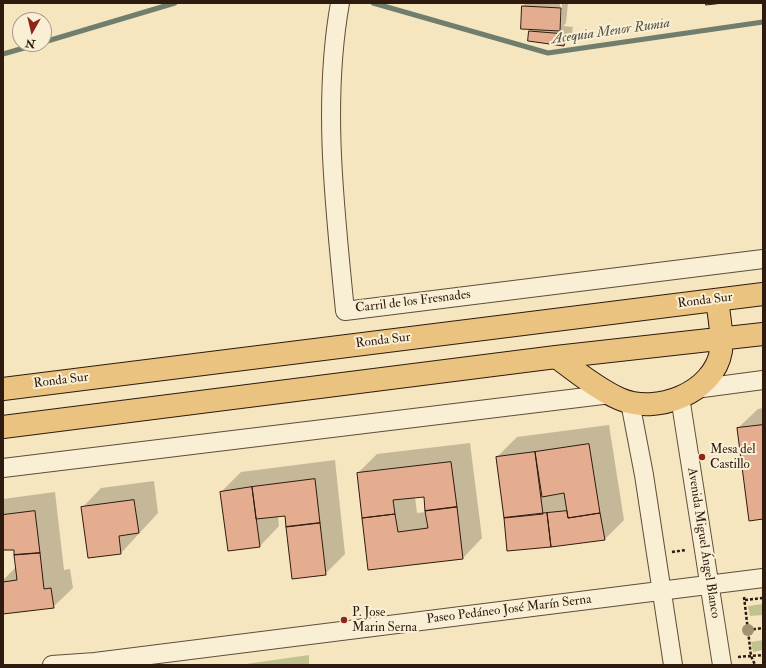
<!DOCTYPE html>
<html>
<head>
<meta charset="utf-8">
<style>
	body { margin:0 }
	#map { position:relative; width:766px; height:668px; overflow:hidden; background:#f5e6bf; font-family:"IM FELL Double Pica",serif }
	canvas { display:block }
	.frame { position:absolute; inset:0; border:4px solid #2f1a0f; pointer-events:none }
	.north { position:absolute; left:12px; top:12px; width:40px; height:40px; box-sizing:border-box; background:#f8efd5; border:1px solid #a89a86; border-radius:50%; rotate:188deg; font-size:11px; font-weight:700; line-height:16px; text-align:center; color:#2f1a0f }
	.north::after { content:''; display:block; margin:auto; width:14px; height:18px; background:#8f2418; clip-path:polygon(50% 0,100% 100%,50% 72%,0 100%) }
</style>
</head>
<body>
<div id="map">
<canvas width="766" height="668"></canvas>
<div class="frame"></div>
<div class="north">N</div>
</div>
<script>
const context = document.querySelector('canvas').getContext('2d');
context.lineJoin = 'round';
function fill(path, color) { context.fillStyle = color; context.fill(path, 'evenodd'); }
function trace(path, color, width, dash) { context.strokeStyle = color; context.lineWidth = width; context.lineCap = dash ? 'butt' : 'round'; context.setLineDash(dash || []); context.stroke(path); }
function label(font, color, halo, rows, align = 'center') {
  context.font = font + ' "IM FELL Double Pica",serif'; context.lineWidth = 4; context.setLineDash([]); context.textBaseline = 'middle'; context.strokeStyle = halo; context.fillStyle = color; for (const [text, x, y, turn = 0] of rows) {
    context.save(); context.translate(x, y); context.rotate((+turn || 0) * Math.PI / 180); context.textAlign = isNaN(turn) ? turn : align; if (halo) context.strokeText(text, 0, 0); context.fillText(text, 0, 0); context.restore();
  }
}
fill(new Path2D(`
	M 763,604 L 763,615 L 750,616 L 748,606 Z
	M 763,640 L 763,650 L 753,652 L 751,642 Z
	M 309,655 L 309,665 L 239,665 Z`), '#c1c38e');
fill(new Path2D(`
	M 526,3 L 568,3 L 566,23 L 563,26 L 573,27 L 571,38 L 564,45 L 529,41 L 530,31 L 533,29 L 523,6 ZM 560,3 L 562,3 L 561,24 L 559,24 Z
	M 763,408 L 763,518 L 738,428 L 758,409 Z
	M 609,425 L 624,520 L 604,540 L 508,550 L 497,457 L 517,437 Z
	M 470,443 L 482,538 L 463,558 L 369,569 L 358,473 L 377,454 ZM 424,496 L 427,512 L 417,513 L 415,497 Z
	M 335,460 L 345,554 L 325,574 L 286,515 L 278,516 L 279,526 L 260,546 L 229,550 L 221,492 L 241,472 Z
	M 154,481 L 158,513 L 121,553 L 88,557 L 82,508 L 101,488 Z
	M 55,492 L 64,570 L 70,569 L 73,588 L 53,607 L 3,604 L 3,580 L 16,567 L 15,548 L 3,550 L 3,499 Z`), '#0003');
trace(new Path2D(`
	M 373,3 L 548,53 L 763,22
	M 44,42 L 175,3
	M 3,54 L 38,44`), '#717e6d', 5);
const building = new Path2D(`
	M 706,3 L 723,3 L 706,5 Z
	M 522,6 L 561,8 L 560,31 L 521,29 Z
	M 529,31 L 566,34 L 564,46 L 528,41 Z
	M 763,425 L 763,519 L 749,521 L 737,428 Z
	M 589,444 L 600,513 L 568,518 L 564,493 L 542,497 L 535,452 Z
	M 535,452 L 543,514 L 504,518 L 496,457 Z
	M 451,462 L 457,507 L 425,511 L 424,497 L 393,500 L 395,514 L 362,518 L 357,473 Z
	M 315,479 L 320,523 L 286,527 L 285,516 L 256,519 L 252,487 Z
	M 252,487 L 260,547 L 228,551 L 220,492 Z
	M 134,500 L 139,533 L 119,536 L 121,554 L 88,558 L 81,507 Z
	M 457,507 L 463,559 L 368,570 L 362,518 L 395,514 L 398,532 L 428,528 L 425,511 Z
	M 35,511 L 40,553 L 14,555 L 14,550 L 3,550 L 3,515 Z
	M 567,511 L 568,518 L 600,513 L 605,540 L 551,547 L 547,513 Z
	M 547,513 L 551,547 L 507,551 L 504,518 Z
	M 320,523 L 326,575 L 292,579 L 286,527 Z
	M 40,553 L 44,589 L 51,588 L 54,608 L 3,614 L 3,582 L 17,580 L 14,555 Z`);
fill(building, '#e5ad8f');
trace(building, '#2f1a0f', 1);
const minor = new Path2D(`
	M 340,3 C 322,104 335,209 345,311 L 763,259
	M 695,389 L 763,380
	M 680,397 L 722,665
	M 630,402 L 644,475 L 673,665
	M 3,468 L 611,394
	M 52,665 L 95,662 L 763,578`);
const primary = new Path2D(`
	M 556,357 C 576,371 597,389 620,399 C 656,415 714,393 721,351 C 723,335 719,316 717,300
	M 3,389 L 763,294
	M 3,427 L 556,357 L 763,334`);
trace(minor, '#604d3b', 20);
trace(primary, '#2f1a0f', 24);
trace(new Path2D(`
	M 672,552 L 686,550
	M 744,597 L 751,656 L 755,665
	M 745,600 L 763,598
	M 748,630 L 763,628
	M 738,657 L 763,655`), '#2f1a0f', 2.5, [3, 2]);
trace(minor, '#f8efd5', 18);
trace(primary, '#eac380', 22);
context.fillStyle = '#a09273';
for (const [x, y] of [
	[748,630]
]) { context.beginPath(); context.arc(x, y, 6, 0, 2 * Math.PI); context.fill(); }
for (const [x, y, r, color] of [
	[702,457,4,"#8f2418"],
	[344,620,4,"#8f2418"]
]) { const dot = new Path2D(); dot.arc(x, y, r, 0, 2 * Math.PI); context.fillStyle = color; context.fill(dot); trace(dot, '#f8efd5', 1.5); }
label('13px', '#2f1a0f', '#f8efd5', [
	["Ronda Sur",705,301,-7],
	["Carril de los Fresnades",413,302,-7],
	["Ronda Sur",383,341,-7],
	["Ronda Sur",61,381,-7],
	["Avenida Miguel Ángel Blanco",703,543,81],
	["Paseo Pedáneo José Marín Serna",509,610,-7]
]);
label('13px', '#2f1a0f', '#f8efd5', [
	["Mesa del",710,450],
	["Castillo",710,465],
	["P. Jose",352,613],
	["Marin Serna",352,628]
], 'left');
label('italic 14px', '#565446', '#f8efd5', [
	["Acequia Menor Rumia",611,32,-8]
]);
</script>
</body>
</html>
